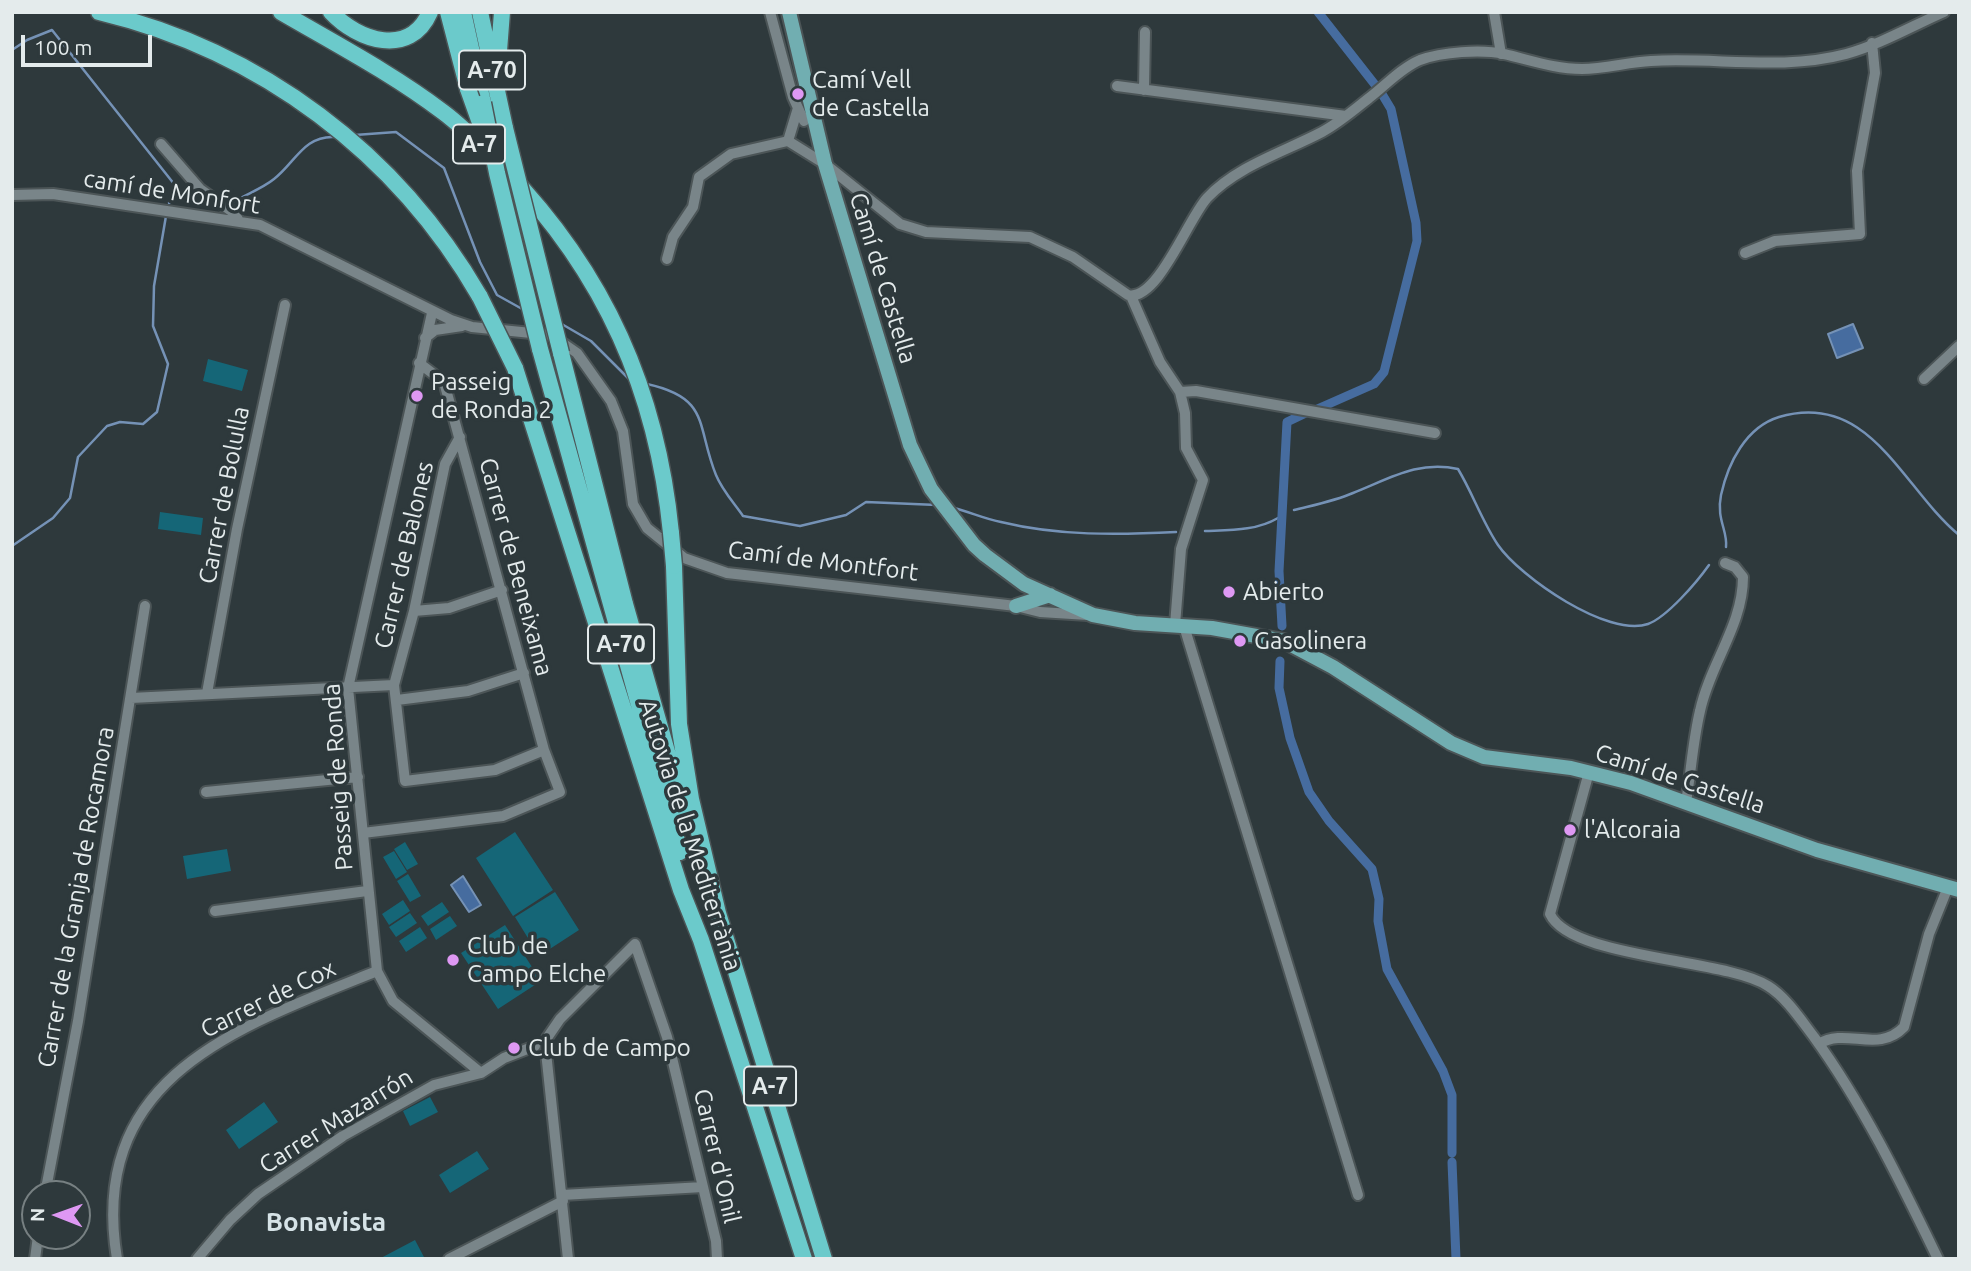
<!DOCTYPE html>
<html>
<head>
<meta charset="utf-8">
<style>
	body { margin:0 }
	#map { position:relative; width:1971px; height:1271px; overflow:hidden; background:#2e393c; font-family:Ubuntu,sans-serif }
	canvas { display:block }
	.frame { position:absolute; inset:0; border:14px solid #e4ebec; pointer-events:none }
	.north { position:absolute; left:21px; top:1180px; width:70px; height:70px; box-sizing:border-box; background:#2e393c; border:2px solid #778082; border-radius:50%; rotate:271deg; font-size:19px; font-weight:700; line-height:28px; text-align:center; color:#e4ebec }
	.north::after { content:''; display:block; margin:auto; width:24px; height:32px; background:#de98f3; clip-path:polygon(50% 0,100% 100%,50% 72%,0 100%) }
	.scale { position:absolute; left:21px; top:35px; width:131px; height:32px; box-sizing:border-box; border:4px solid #e4ebec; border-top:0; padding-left:9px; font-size:21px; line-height:24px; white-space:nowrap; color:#e4ebec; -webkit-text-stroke:5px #2e393c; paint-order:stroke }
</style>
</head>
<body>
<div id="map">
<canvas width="1971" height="1271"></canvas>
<div class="frame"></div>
<div class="north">N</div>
<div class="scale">100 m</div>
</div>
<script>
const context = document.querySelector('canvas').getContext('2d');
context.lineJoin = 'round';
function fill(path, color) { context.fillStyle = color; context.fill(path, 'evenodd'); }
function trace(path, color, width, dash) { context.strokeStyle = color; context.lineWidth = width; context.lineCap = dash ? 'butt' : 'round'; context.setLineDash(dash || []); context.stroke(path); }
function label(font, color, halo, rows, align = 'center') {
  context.font = font + ' Ubuntu,sans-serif'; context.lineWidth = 7; context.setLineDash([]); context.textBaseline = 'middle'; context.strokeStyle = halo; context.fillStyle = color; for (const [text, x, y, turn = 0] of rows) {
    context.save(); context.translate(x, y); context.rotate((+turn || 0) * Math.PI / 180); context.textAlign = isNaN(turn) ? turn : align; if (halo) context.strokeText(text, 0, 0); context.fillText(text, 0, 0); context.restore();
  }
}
fill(new Path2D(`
	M 208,359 L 248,370 L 242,391 L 203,381 Z
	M 160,512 L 203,518 L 201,535 L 158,529 Z
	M 515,832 L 553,890 L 513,916 L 476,858 Z
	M 405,842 L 418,864 L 407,870 L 394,849 Z
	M 227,849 L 231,871 L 187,879 L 183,856 Z
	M 394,851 L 407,872 L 396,879 L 383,857 Z
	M 408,874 L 421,896 L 410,902 L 397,881 Z
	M 555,892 L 579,930 L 539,956 L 515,917 Z
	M 403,900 L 410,911 L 389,925 L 382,914 Z
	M 442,902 L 449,912 L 428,926 L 421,916 Z
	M 410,913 L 417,923 L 396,937 L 389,927 Z
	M 450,916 L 457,926 L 436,940 L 430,929 Z
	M 505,925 L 541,981 L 498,1009 L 461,953 Z
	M 420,927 L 427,938 L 406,952 L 399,941 Z
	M 430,1097 L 438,1112 L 410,1126 L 403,1111 Z
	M 264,1102 L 278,1122 L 239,1149 L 226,1130 Z
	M 477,1151 L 489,1169 L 450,1193 L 439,1175 Z
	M 415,1240 L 425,1259 L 379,1259 Z`), '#156677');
const water = new Path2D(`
	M 1853,324 L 1863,348 L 1837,358 L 1828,334 Z
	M 463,876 L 481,905 L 469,912 L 451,885 Z`);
fill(water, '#466c9f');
trace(water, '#7592b6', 2);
trace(new Path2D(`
	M 12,50 L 27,40 L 52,30 L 182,194 L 189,191
	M 355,135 L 396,132 L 444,168 L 480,262 L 497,295 L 524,310
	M 235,201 C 247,194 263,188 274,179 C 295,163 304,135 335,137
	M 169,203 L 181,194
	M 560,323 L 591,341 L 630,380
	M 647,384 C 711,398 696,426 716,475 C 722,490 734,503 743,516 L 800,526 L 846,515 L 866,502 L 937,505
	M 954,508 C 970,512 985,519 1001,522 C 1058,536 1118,535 1176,532
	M 1294,510 C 1314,505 1335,501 1353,493 C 1389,479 1418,460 1458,469 C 1473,494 1482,521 1498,545 C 1520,577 1608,638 1648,624 C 1667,617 1697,582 1709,565
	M 1205,531 C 1230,530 1256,531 1278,518
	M 12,546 L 53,518 L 70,498 L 78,457 L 107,426 L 120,422 L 143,424 L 157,412 L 168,364 L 153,326 L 154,286 L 166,216
	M 1726,547 C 1728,531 1716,519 1721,495 C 1728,463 1746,427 1779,417 C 1870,390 1902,488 1959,535`), '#7592b6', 2.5);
trace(new Path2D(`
	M 1318,12 L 1376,86
	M 1315,410 L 1374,384 L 1384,372 L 1417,241 L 1416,223 L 1391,109 L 1382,94
	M 1282,626 L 1279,571 L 1287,422 L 1308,412
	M 1280,661 L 1279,688 L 1290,738 L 1309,792 L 1329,821 L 1372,869 L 1379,899 L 1378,921 L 1387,969 L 1443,1071 L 1452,1095 L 1452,1153
	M 1452,1162 L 1456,1259`), '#466c9f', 9);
const minor = new Path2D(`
	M 770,12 L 793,97 L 804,121
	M 1494,12 L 1501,54
	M 1117,86 L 1346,116
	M 1144,90 L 1145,32
	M 788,141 L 798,108
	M 161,144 L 200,189 L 234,213 L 239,221
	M 12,195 L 53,194 L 260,225 L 451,320 L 472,327 L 551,335 L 577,353 L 611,401 L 623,431 L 633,504 L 647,528 L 684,558 L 727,573 L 1016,606 L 1040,612 L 1088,615
	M 1745,253 L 1775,241 L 1860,234 L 1857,171 L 1875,73 L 1872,43
	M 667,259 L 673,237 L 693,207 L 699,177 L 731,154 L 788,141 L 825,164 L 900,224 L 926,232 L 1030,237 L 1073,257 L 1128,295 C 1157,302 1188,219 1207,198 C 1237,166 1284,152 1322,132 C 1339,123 1354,110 1369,98 C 1385,86 1401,68 1420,60 C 1442,52 1481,49 1504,54 C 1530,60 1555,69 1582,69 C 1605,69 1628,62 1651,61 C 1715,57 1782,71 1846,54 C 1879,45 1912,26 1944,12
	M 1131,296 L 1160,362 L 1180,392 L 1185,413 L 1186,448 L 1203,480 L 1181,549 L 1175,625
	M 432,313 L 348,688 L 377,971 L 393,1001 L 481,1073
	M 425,338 L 435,330 L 462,326
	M 1924,379 L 1959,346
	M 1180,392 L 1196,391 L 1435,433
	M 460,437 L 445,464 L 414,611 L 394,685 L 405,781 L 495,770 L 544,750
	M 414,611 L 449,608 L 502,590
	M 1184,626 L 1358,1195
	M 207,693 L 237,529 L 285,305
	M 131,698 L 394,685
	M 397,700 L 468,691 L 524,673
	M 1589,772 L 1550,914 C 1571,959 1724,958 1768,986 C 1786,997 1801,1020 1814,1037 C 1864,1106 1901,1183 1938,1259
	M 206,792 L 358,777
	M 1686,802 C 1691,772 1693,740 1700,711 C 1710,664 1743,625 1743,577 L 1735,567 L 1725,563
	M 363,833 L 503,816 L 560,792 L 544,750 L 444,382 L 419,363
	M 215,911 L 367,891
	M 547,1038 L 560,1019 L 635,944 L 667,1037 L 716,1241 L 717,1259
	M 1819,1044 C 1846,1027 1878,1054 1904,1027 L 1929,934 L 1948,887
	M 546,1052 L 568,1259
	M 45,1194 L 78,1021 L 145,606
	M 562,1195 L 703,1187
	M 35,1259 L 38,1236
	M 117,1259 C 87,1076 238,1027 377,971
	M 197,1259 L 230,1220 L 258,1194 L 343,1136 L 434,1085 L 481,1073 L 504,1058 L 535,1046
	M 449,1259 L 563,1201`);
const major = new Path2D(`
	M 789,12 L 825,164 L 910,445 L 931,489 L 974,545 L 985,555 L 1024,584 L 1093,615 L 1135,623 L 1212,628 L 1284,641 L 1333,667 L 1451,743 L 1484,757 L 1571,768 L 1631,783 L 1817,850 L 1959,890
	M 1016,606 L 1050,595`);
const highway = new Path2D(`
	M 99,12 C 261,51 397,153 480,297
	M 281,12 C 336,44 393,74 443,112 C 466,129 485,150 505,170 C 605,273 657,391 671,533
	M 331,12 C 358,41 410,58 430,12
	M 448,12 L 468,89
	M 463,12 L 483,103
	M 480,12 L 505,128
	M 498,64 L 502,12
	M 540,349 L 680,852
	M 561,353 L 625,604 L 685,815
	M 515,368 L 681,890 L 701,940 L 804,1259
	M 674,566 L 679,724 L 691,799 L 718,913 L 824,1259`);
trace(minor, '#4c5557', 14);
trace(major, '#4c5557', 18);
trace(highway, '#4c5557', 19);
trace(minor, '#798589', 10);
trace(major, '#71aeb1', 14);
trace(highway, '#6bcacb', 16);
const highwayBridge = new Path2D(`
	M 468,89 L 479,120
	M 483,103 L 497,173 L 540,349
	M 505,128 L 561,353
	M 480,297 L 515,368
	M 671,533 L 674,566`);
trace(highwayBridge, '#4c5557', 19, []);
trace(highwayBridge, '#6bcacb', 16);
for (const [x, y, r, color] of [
	[798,94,7,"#de98f3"],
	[417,396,7,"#de98f3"],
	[1229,592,7,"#de98f3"],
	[1240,641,7,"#de98f3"],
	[1570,830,7,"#de98f3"],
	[453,960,7,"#de98f3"],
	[514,1048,7,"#de98f3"]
]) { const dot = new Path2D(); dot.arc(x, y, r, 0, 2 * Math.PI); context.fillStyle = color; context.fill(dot); trace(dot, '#2e393c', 2.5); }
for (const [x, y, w] of [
	[492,70,66],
	[479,144,52],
	[621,644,66],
	[770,1086,52]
]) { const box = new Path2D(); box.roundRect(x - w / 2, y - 19.5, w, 39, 5); context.fillStyle = '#2e393c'; context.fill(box); trace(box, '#e4ebec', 2); }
label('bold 23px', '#e4ebec', null, [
	["A-70",492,70],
	["A-7",479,144],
	["A-70",621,644],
	["A-7",770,1086]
]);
label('24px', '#e4ebec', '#2e393c', [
	["Camí Vell",812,80],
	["de Castella",812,108],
	["Passeig",431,382],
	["de Ronda 2",431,410],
	["Abierto",1243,592],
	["Gasolinera",1254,641],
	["l'Alcoraia",1584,830],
	["Club de",467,946],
	["Campo Elche",467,974],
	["Club de Campo",528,1048]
], 'left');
label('24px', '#e4ebec', '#2e393c', [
	["camí de Monfort",172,192,9],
	["Camí de Castella",883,278,73],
	["Carrer de Bolulla",224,495,-79],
	["Carrer de Balones",404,555,-77],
	["Camí de Montfort",823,561,7],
	["Carrer de Beneixama",516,567,75],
	["Passeig de Ronda",338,777,-94],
	["Camí de Castella",1680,779,18],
	["Autovia de la Mediterrània",690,835,72],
	["Carrer de la Granja de Rocamora",76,897,-80],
	["Carrer de Cox",268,999,-26],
	["Carrer Mazarrón",336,1121,-32],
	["Carrer d'Onil",717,1156,77]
]);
label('bold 26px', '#d6e3e7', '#2e393c', [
	["Bonavista",326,1222]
]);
</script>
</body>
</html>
